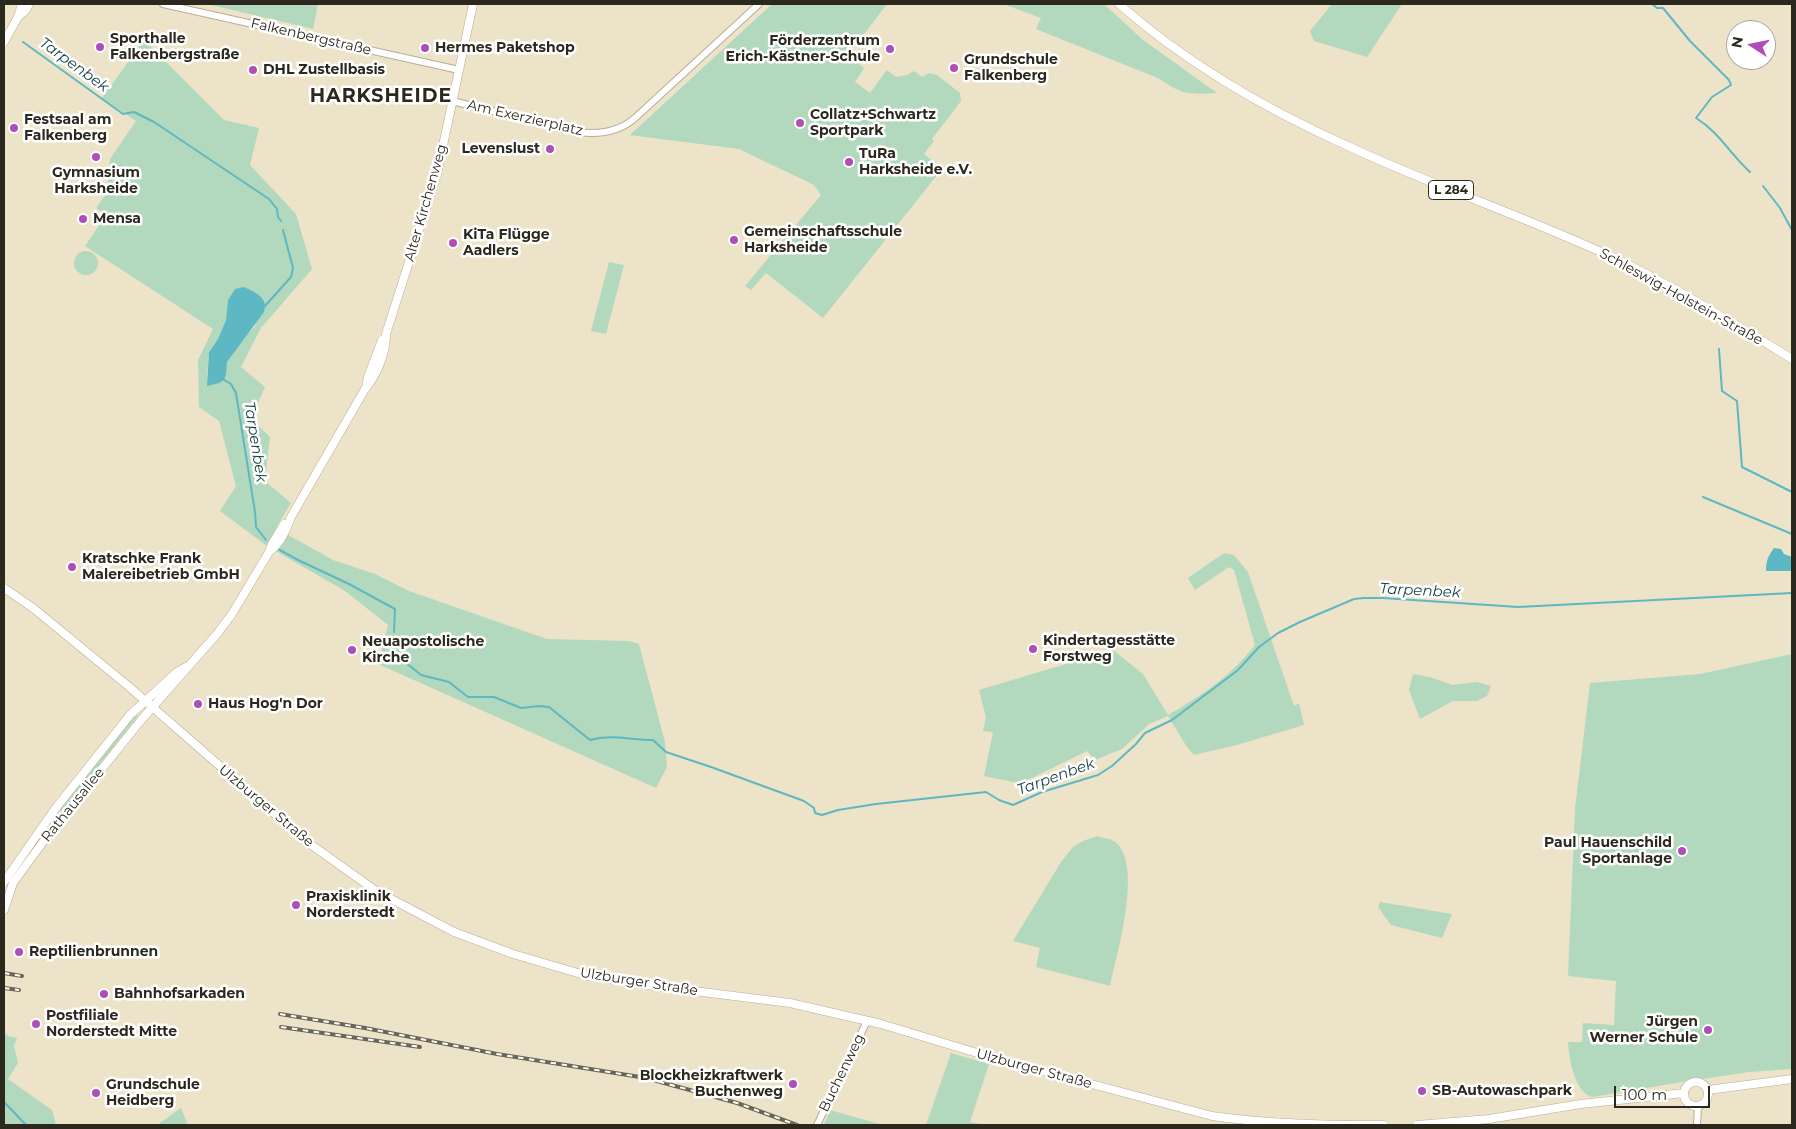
<!DOCTYPE html>
<html>
<head>
<meta charset="utf-8">
<style>
	body { margin:0 }
	#map { position:relative; width:1796px; height:1129px; overflow:hidden; background:#ede3c8; font-family:Montserrat,sans-serif }
	canvas { display:block }
	.frame { position:absolute; inset:0; border:5px solid #2b281d; pointer-events:none }
	.north { position:absolute; left:1726px; top:20px; width:50px; height:50px; box-sizing:border-box; background:#fff; border:1px solid #aaa9a5; border-radius:50%; rotate:281deg; font-size:14px; font-weight:700; line-height:20px; text-align:center; color:#2b281d }
	.north::after { content:''; display:block; margin:auto; width:18px; height:22px; background:#af4eb6; clip-path:polygon(50% 0,100% 100%,50% 72%,0 100%) }
	.scale { position:absolute; left:1614px; top:1086px; width:96px; height:22px; box-sizing:border-box; border:2px solid #2b281d; border-top:0; padding-left:6px; font-size:15px; line-height:18px; white-space:nowrap; color:#2b281d; -webkit-text-stroke:4px #fff; paint-order:stroke }
</style>
</head>
<body>
<div id="map">
<canvas width="1796" height="1129"></canvas>
<div class="frame"></div>
<div class="north">N</div>
<div class="scale">100 m</div>
</div>
<script>
const context = document.querySelector('canvas').getContext('2d');
context.lineJoin = 'round';
function fill(path, color) { context.fillStyle = color; context.fill(path, 'evenodd'); }
function trace(path, color, width, dash) { context.strokeStyle = color; context.lineWidth = width; context.lineCap = dash ? 'butt' : 'round'; context.setLineDash(dash || []); context.stroke(path); }
function label(font, color, halo, rows, align = 'center') {
  context.font = font + ' Montserrat,sans-serif'; context.lineWidth = 5; context.setLineDash([]); context.textBaseline = 'middle'; context.strokeStyle = halo; context.fillStyle = color; for (const [text, x, y, turn = 0] of rows) {
    context.save(); context.translate(x, y); context.rotate((+turn || 0) * Math.PI / 180); context.textAlign = isNaN(turn) ? turn : align; if (halo) context.strokeText(text, 0, 0); context.fillText(text, 0, 0); context.restore();
  }
}
fill(new Path2D(`
	M 207,4 L 318,4 L 313,29 Z
	M 772,4 L 887,4 L 848,55 L 864,68 L 855,82 L 870,93 L 887,70 L 896,77 L 907,75 L 914,71 L 922,77 L 929,73 L 937,75 L 960,93 L 961,101 L 932,139 L 934,141 L 924,154 L 942,169 L 823,318 L 766,273 L 751,290 L 745,286 L 821,195 L 814,185 L 739,149 L 630,135 Z
	M 1003,4 L 1104,4 L 1143,40 L 1217,93 C 1191,94 1183,96 1160,79 L 1036,29 L 1041,18 Z
	M 1332,4 L 1402,4 L 1367,57 L 1314,41 L 1310,31 Z
	M 144,40 L 224,120 L 259,128 L 250,165 L 296,214 L 312,269 L 261,328 L 241,367 L 265,387 L 251,418 L 270,437 L 265,481 L 291,503 L 277,526 L 290,536 L 333,560 L 375,574 L 409,591 L 547,639 L 629,641 L 639,644 L 665,742 L 667,767 L 656,788 L 378,664 L 388,625 L 345,591 L 267,546 L 220,511 L 236,486 L 219,421 L 199,407 L 198,360 L 213,329 L 85,246 L 106,215 L 96,208 L 107,192 L 110,159 L 136,121 L 102,98 ZM 228,300 L 256,325 C 247,335 232,348 227,362 C 224,370 229,381 215,383 L 207,377 L 209,352 L 218,339 L 226,320 Z
	M74 263a12 12 0 1 1 24 0a12 12 0 1 1-24 0Z
	M 609,262 L 624,265 L 606,334 L 591,331 Z
	M 1224,553 L 1234,555 L 1248,572 L 1294,706 L 1299,703 L 1304,725 L 1237,745 L 1194,755 L 1187,747 L 1168,716 L 1149,724 L 1122,749 L 1095,760 L 1087,751 L 1034,777 L 1018,783 L 984,776 L 993,732 L 983,731 L 986,717 L 979,690 L 1113,650 L 1143,674 L 1168,715 C 1200,697 1233,674 1255,645 L 1234,570 L 1229,567 L 1195,590 L 1188,578 Z
	M 1792,654 L 1792,1069 L 1749,1072 L 1702,1079 L 1692,1078 L 1682,1082 L 1592,1097 C 1574,1092 1569,1057 1568,1042 L 1582,1042 L 1583,1023 L 1614,1025 L 1616,981 L 1568,976 L 1575,809 L 1590,683 L 1700,674 Z
	M 1413,674 L 1430,677 L 1453,685 L 1476,682 L 1491,686 L 1487,696 L 1477,701 L 1453,701 L 1420,719 L 1409,690 Z
	M 134,713 L 138,716 L 62,812 L 59,809 Z
	M 1097,836 C 1101,838 1108,838 1112,840 C 1146,858 1116,956 1110,986 L 1036,967 L 1040,948 L 1013,941 L 1061,862 L 1073,847 L 1083,841 Z
	M 1380,902 L 1452,914 L 1442,938 L 1391,925 L 1378,907 Z
	M 4,1034 L 8,1035 L 8,1036 L 17,1038 L 14,1046 L 18,1063 L 8,1079 L 52,1110 L 56,1125 L 4,1125 Z
	M 951,1053 L 989,1064 L 970,1122 L 989,1125 L 926,1125 Z
	M 181,1108 L 188,1125 L 157,1125 Z
	M 830,1110 L 883,1125 L 824,1125 Z`), '#b2d8bd');
fill(new Path2D(`
	M 244,287 C 255,292 269,298 264,312 L 227,362 L 226,374 L 224,380 L 219,383 L 207,386 L 209,352 L 218,339 L 226,320 L 228,300 L 235,289 Z
	M 1774,548 L 1781,549 L 1784,554 L 1792,557 L 1792,571 L 1766,571 C 1766,561 1768,556 1774,548 Z`), '#5eb8c3');
trace(new Path2D(`
	M 1652,4 L 1657,8 L 1663,8 L 1690,41 L 1729,80 L 1731,85 L 1712,97 L 1696,118 C 1719,132 1730,154 1750,172
	M 23,42 L 123,114 L 134,112 L 154,122 L 269,199 L 277,209 L 278,217 L 281,221
	M 1763,186 L 1780,208 L 1792,230
	M 265,306 L 291,277 L 293,268 L 283,230
	M 1719,349 L 1722,391 L 1737,401 L 1742,467 L 1792,492
	M 223,379 L 231,384 L 236,393 L 255,512 L 256,527 L 266,540
	M 1703,497 L 1792,534
	M 278,549 L 298,560 L 349,584 L 395,609 L 394,632
	M 394,639 L 396,658 L 410,666 L 421,675 L 449,682 L 468,697 L 494,697 L 521,708 L 539,706 L 549,707 L 590,740 C 611,734 631,740 653,740 L 666,752 L 711,767 L 804,801 L 814,808 L 815,813 L 822,815 L 838,810 L 876,804 L 986,792 L 999,800 L 1013,805 L 1042,792 L 1098,775 L 1112,766 L 1136,744 L 1145,733 L 1172,720 L 1238,670 L 1259,647 L 1278,633 L 1300,622 L 1354,599 L 1364,598 L 1383,598 L 1518,607 L 1792,593
	M 4,1102 L 26,1125`), '#5eb8c3', 2);
const minor = new Path2D(`
	M 163,4 L 459,70
	M 452,101 L 578,132 C 600,135 619,132 635,118 L 759,4
	M 817,1125 L 867,1021
	M 1697,1125 L 1698,1106`);
const major = new Path2D(`
	M 1119,4 C 1187,64 1267,110 1350,147 C 1436,187 1526,217 1612,257 C 1674,286 1733,323 1792,359
	M 18,17 L 22,4
	M 4,42 L 18,17 L 26,10 L 29,4
	M 366,388 L 368,377 L 382,340
	M 269,552 C 281,543 286,530 291,517 L 365,389 C 377,375 386,353 386,334 L 437,174 L 473,4
	M 4,588 L 33,608 L 127,685 L 306,841 L 376,891 L 454,932 L 513,954 L 588,976 L 654,986 L 790,1003 L 881,1024 L 997,1059 L 1212,1116 C 1269,1124 1326,1125 1384,1125
	M 4,882 L 55,809 L 130,715 L 177,672 L 186,667
	M 4,910 L 13,883 L 43,842 L 142,719 L 217,634 L 232,614 L 269,552 L 272,544 L 284,524
	M1684 1094a12 12 0 1 1 24 0a12 12 0 1 1-24 0Z
	M 1708,1090 L 1792,1079
	M 1417,1125 L 1489,1119 L 1581,1104 L 1684,1093`);
trace(minor, '#b8ae94', 8);
trace(major, '#b8ae94', 9);
trace(minor, '#fff', 6);
trace(major, '#fff', 8);
const rail = new Path2D(`
	M 4,973 L 22,976
	M 4,988 L 19,990
	M 280,1014 L 365,1028 L 497,1054 L 646,1078 L 737,1103 L 797,1125
	M 281,1027 L 420,1047`);
trace(rail, '#6a6555', 4);
trace(rail, '#fff', 2, [5.5]);
for (const [x, y, r, color] of [
	[100,47,5,"#af4eb6"],
	[425,48,5,"#af4eb6"],
	[890,49,5,"#af4eb6"],
	[954,68,5,"#af4eb6"],
	[253,70,5,"#af4eb6"],
	[800,123,5,"#af4eb6"],
	[14,128,5,"#af4eb6"],
	[550,149,5,"#af4eb6"],
	[96,157,5,"#af4eb6"],
	[849,162,5,"#af4eb6"],
	[83,219,5,"#af4eb6"],
	[734,240,5,"#af4eb6"],
	[453,243,5,"#af4eb6"],
	[72,567,5,"#af4eb6"],
	[1033,649,5,"#af4eb6"],
	[352,650,5,"#af4eb6"],
	[198,704,5,"#af4eb6"],
	[1682,851,5,"#af4eb6"],
	[296,905,5,"#af4eb6"],
	[19,952,5,"#af4eb6"],
	[104,994,5,"#af4eb6"],
	[36,1024,5,"#af4eb6"],
	[1708,1030,5,"#af4eb6"],
	[793,1084,5,"#af4eb6"],
	[1422,1091,5,"#af4eb6"],
	[96,1093,5,"#af4eb6"]
]) { const dot = new Path2D(); dot.arc(x, y, r, 0, 2 * Math.PI); context.fillStyle = color; context.fill(dot); trace(dot, '#fff', 2); }
for (const [x, y, w] of [
	[1451,190,45]
]) { const box = new Path2D(); box.roundRect(x - w / 2, y - 9.5, w, 19, 4); context.fillStyle = '#fff'; context.fill(box); trace(box, '#2b281d', 1); }
label('bold 12px', '#2b281d', null, [
	["L 284",1451,190]
]);
label('14px', '#2b281d', '#fff', [
	["Falkenbergstraße",311,37,13],
	["Am Exerzierplatz",525,118,13],
	["Alter Kirchenweg",426,203,-74],
	["Schleswig-Holstein-Straße",1681,297,29],
	["Rathausallee",73,805,-51],
	["Ulzburger Straße",266,806,40],
	["Ulzburger Straße",639,982,9],
	["Ulzburger Straße",1034,1069,15],
	["Buchenweg",842,1073,-64]
]);
label('bold 14px', '#2b281d', '#fff', [
	["Sporthalle",110,39],
	["Falkenbergstraße",110,55],
	["Förderzentrum",880,41,"right"],
	["Erich-Kästner-Schule",880,57,"right"],
	["Hermes Paketshop",435,48],
	["Grundschule",964,60],
	["Falkenberg",964,76],
	["DHL Zustellbasis",263,70],
	["Collatz+Schwartz",810,115],
	["Sportpark",810,131],
	["Festsaal am",24,120],
	["Falkenberg",24,136],
	["Levenslust",540,149,"right"],
	["TuRa",859,154],
	["Harksheide e.V.",859,170],
	["Gymnasium",96,173,"center"],
	["Harksheide",96,189,"center"],
	["Mensa",93,219],
	["Gemeinschaftsschule",744,232],
	["Harksheide",744,248],
	["KiTa Flügge",463,235],
	["Aadlers",463,251],
	["Kratschke Frank",82,559],
	["Malereibetrieb GmbH",82,575],
	["Kindertagesstätte",1043,641],
	["Forstweg",1043,657],
	["Neuapostolische",362,642],
	["Kirche",362,658],
	["Haus Hog'n Dor",208,704],
	["Paul Hauenschild",1672,843,"right"],
	["Sportanlage",1672,859,"right"],
	["Praxisklinik",306,897],
	["Norderstedt",306,913],
	["Reptilienbrunnen",29,952],
	["Bahnhofsarkaden",114,994],
	["Postfiliale",46,1016],
	["Norderstedt Mitte",46,1032],
	["Jürgen",1698,1022,"right"],
	["Werner Schule",1698,1038,"right"],
	["Blockheizkraftwerk",783,1076,"right"],
	["Buchenweg",783,1092,"right"],
	["Grundschule",106,1085],
	["Heidberg",106,1101],
	["SB-Autowaschpark",1432,1091]
], 'left');
label('italic 15px', '#133e43', '#fff', [
	["Tarpenbek",74,65,36],
	["Tarpenbek",255,442,81],
	["Tarpenbek",1420,591,3],
	["Tarpenbek",1056,777,-20]
]);
context.letterSpacing = '1px';
label('bold 19px', '#2b281d', '#fff', [
	["HARKSHEIDE",381,96]
]);
context.letterSpacing = '0px';
</script>
</body>
</html>
